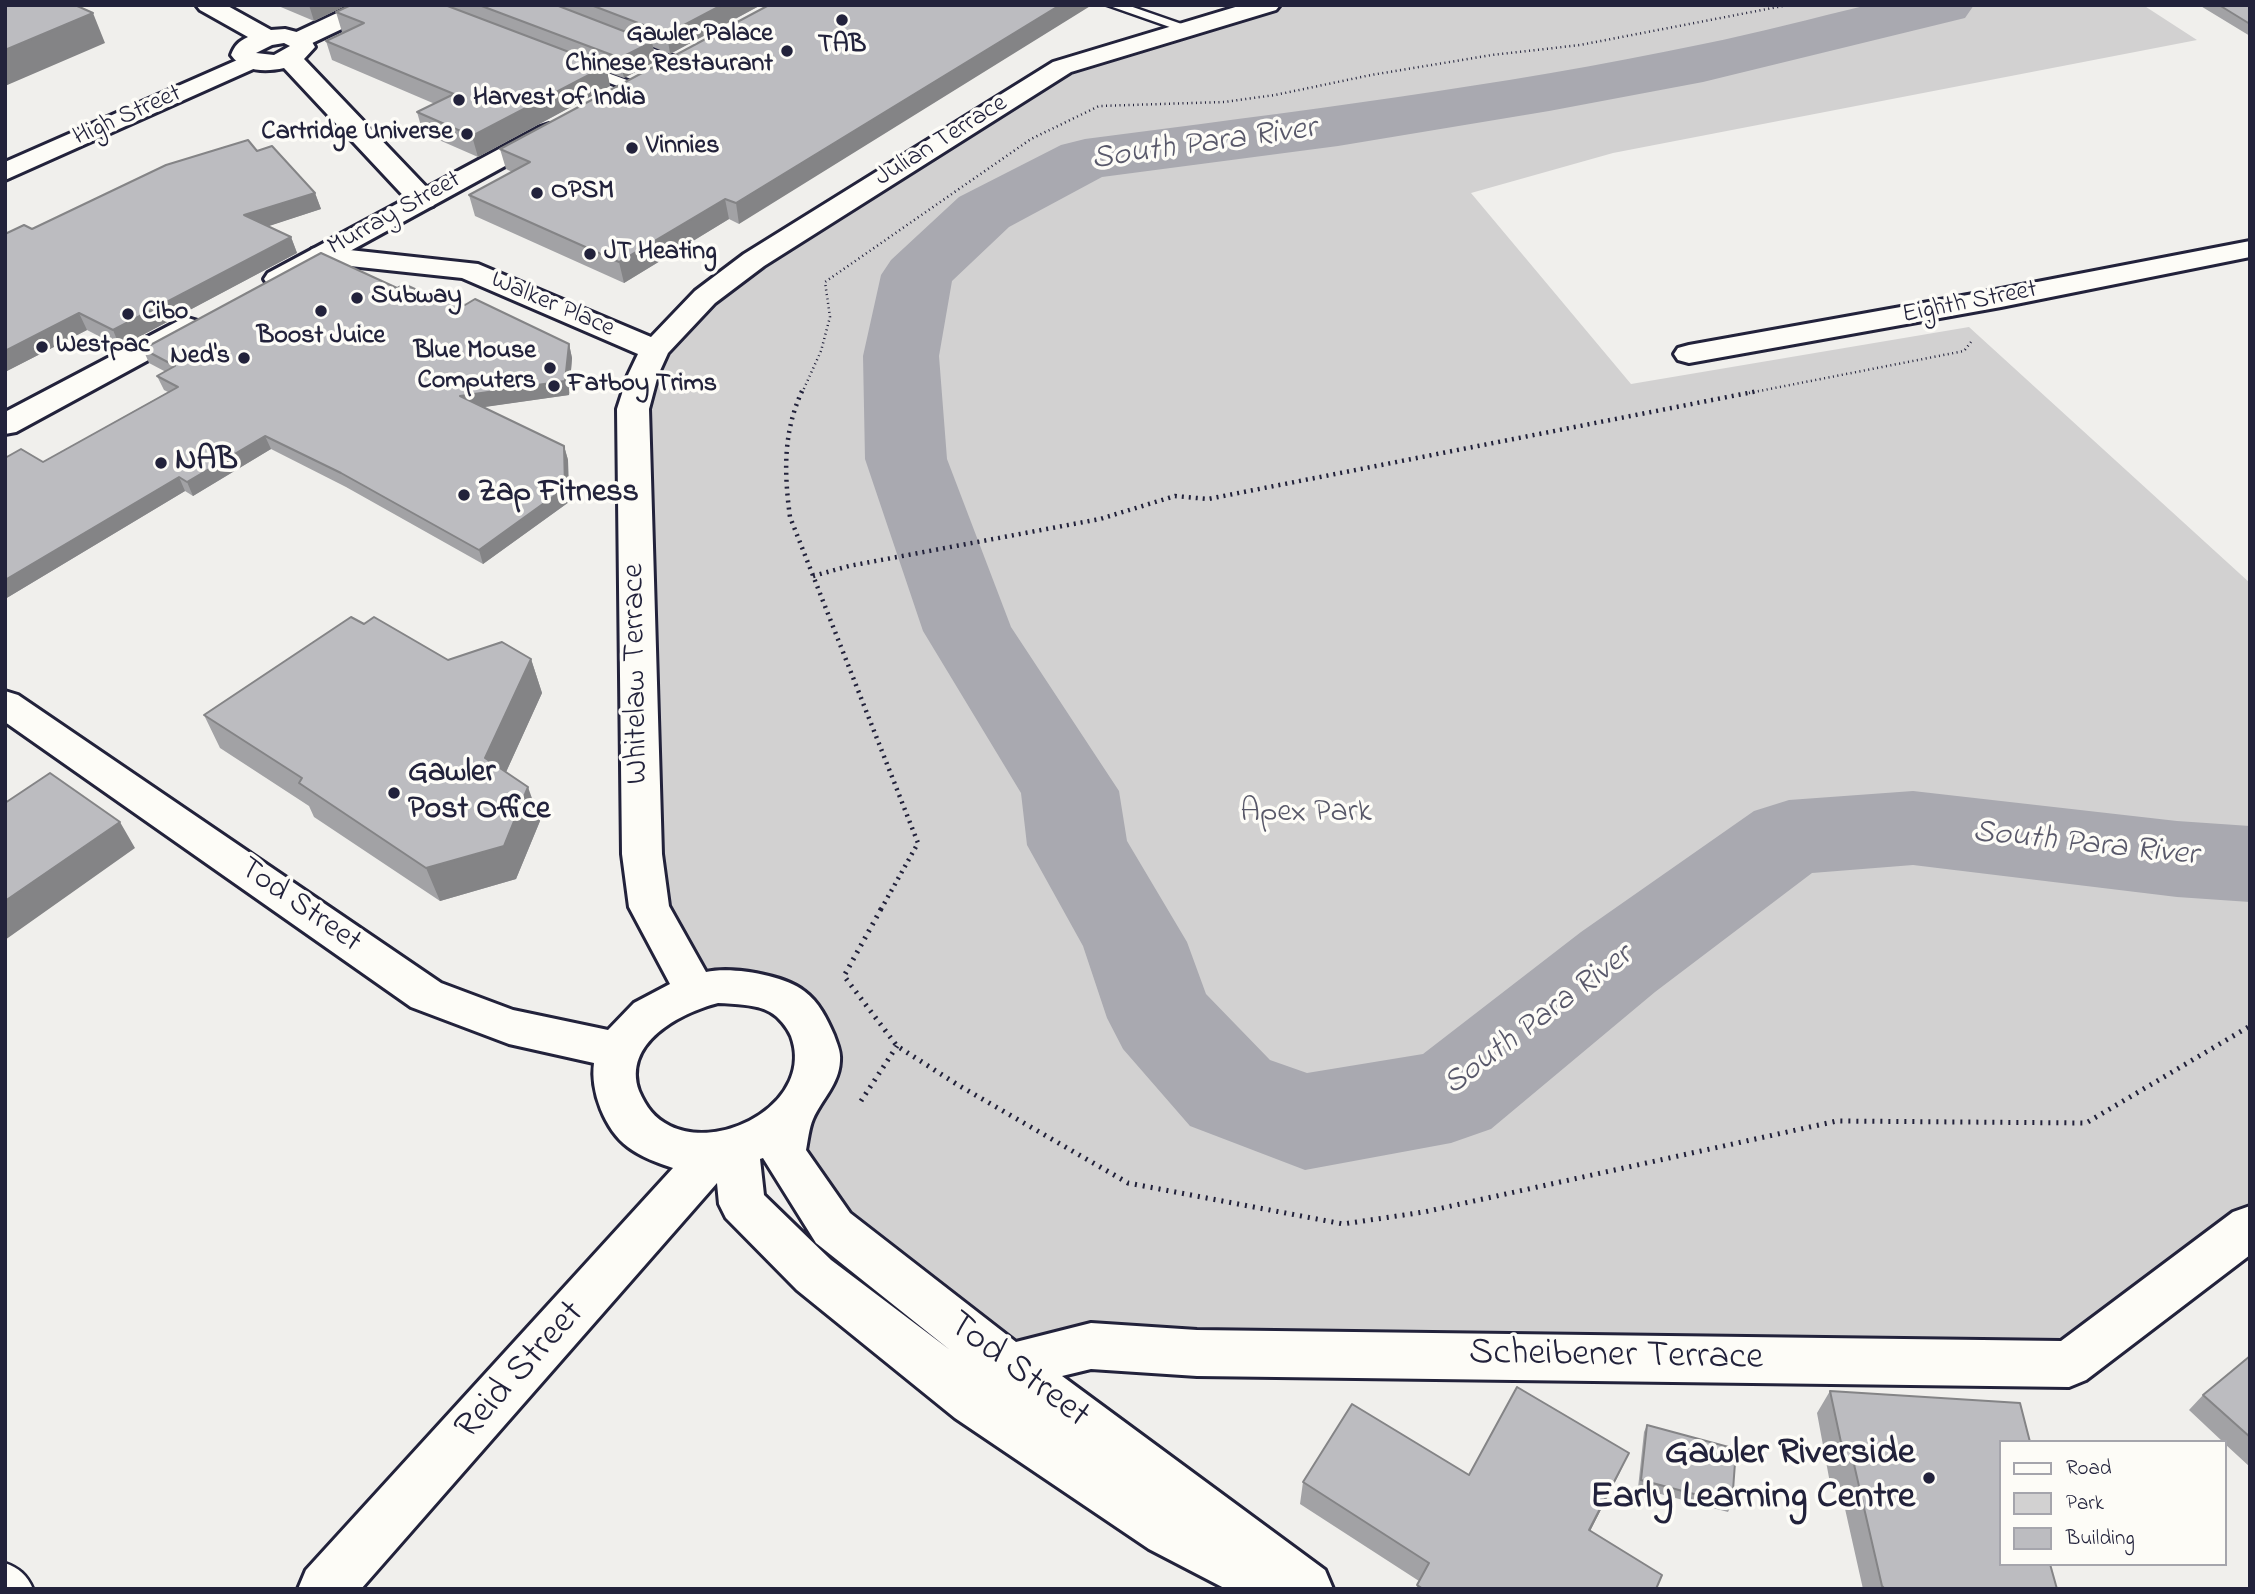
<!DOCTYPE html>
<html>
<head>
<meta charset="utf-8">
<style>
	body { margin:0 }
	#map { position:relative; width:2255px; height:1594px; overflow:hidden; background:#f0efec; font-family:"Indie Flower",sans-serif }
	canvas { display:block }
	.frame { position:absolute; inset:0; border:7px solid #22223b; pointer-events:none }
	.legend { position:absolute; left:1999px; top:1440px; width:228px; height:126px; box-sizing:border-box; background:#fdfcf7; border:2px solid #a5a5ac; margin:0; padding:9px 12px; list-style:none; font-size:21px; color:#22223b }
	.legend li { display:flex; align-items:center; gap:14px; height:35px }
	.legend b { width:35px; border:2px solid #a5a5ac }
</style>
</head>
<body>
<div id="map">
<canvas width="2255" height="1594"></canvas>
<div class="frame"></div>
<ul class="legend">
<li><b style="height:9px;background:#fdfcf7"></b>Road</li>
<li><b style="height:19px;background:#d2d1d1"></b>Park</li>
<li><b style="height:19px;background:#bcbcc0"></b>Building</li>
</ul>
</div>
<script>
const context = document.querySelector('canvas').getContext('2d');
context.lineJoin = 'round';
function fill(path, color) { context.fillStyle = color; context.fill(path, 'evenodd'); }
function trace(path, color, width, dash) { context.strokeStyle = color; context.lineWidth = width; context.lineCap = dash ? 'butt' : 'round'; context.setLineDash(dash || []); context.stroke(path); }
function label(font, color, halo, rows, align = 'center') {
  context.font = font + ' "Indie Flower",sans-serif'; context.lineWidth = 7; context.setLineDash([]); context.textBaseline = 'middle'; context.strokeStyle = halo; context.fillStyle = color; for (const [text, x, y, turn = 0] of rows) {
    context.save(); context.translate(x, y); context.rotate((+turn || 0) * Math.PI / 180); context.textAlign = isNaN(turn) ? turn : align; if (halo) context.strokeText(text, 0, 0); context.fillText(text, 0, 0); context.restore();
  }
}
fill(new Path2D(`
	M 1268,5 L 2143,5 L 2197,40 L 1613,153 L 1471,193 L 1631,384 L 1969,327 L 2250,583 L 2250,1227 L 2069,1364 L 1009,1367 L 783,1153 L 809,1025 L 718,986 L 649,907 L 643,375 L 705,297 L 1062,67 Z`), '#d2d1d1');
fill(new Path2D(`
	M 1868,5 L 1974,5 L 1965,18 L 1703,82 L 1549,111 L 1338,146 L 1102,177 L 1009,227 L 952,281 L 939,356 L 947,459 L 1011,627 L 1119,791 L 1127,841 L 1187,942 L 1206,994 L 1270,1060 L 1307,1073 L 1423,1054 L 1581,932 L 1754,811 L 1789,800 L 1913,791 L 2177,821 L 2250,826 L 2250,902 L 2177,897 L 1913,865 L 1812,873 L 1655,992 L 1491,1129 L 1451,1143 L 1305,1170 L 1190,1126 L 1123,1049 L 1107,1018 L 1083,946 L 1027,845 L 1021,793 L 923,631 L 865,459 L 863,356 L 881,275 L 891,260 L 959,197 L 1061,145 L 1085,139 C 1291,112 1499,87 1703,44 C 1758,33 1813,18 1868,5 Z`), '#a9a9b0');
const service = new Path2D(`
	M 1107,5 L 1127,5 L 1196,29 L 1189,33 L 1184,32 Z
	M 628,40 L 683,59 L 685,62 L 678,66 L 623,47 L 623,41 Z
	M 583,64 L 638,84 L 640,87 L 633,91 L 628,90 L 578,71 L 576,68 Z
	M 5,1563 C 19,1568 27,1575 33,1589 L 5,1589 Z`);
const minor = new Path2D(`
	M 354,5 L 386,5 L 382,10 L 308,45 L 299,47 L 290,45 L 287,40 L 290,35 Z
	M 1242,5 L 1280,5 L 1276,10 L 1071,72 L 764,266 L 715,303 L 668,353 L 658,375 L 649,409 L 662,854 L 669,906 L 706,972 C 731,966 784,975 804,991 C 819,1002 827,1019 834,1035 C 837,1044 841,1051 840,1061 C 839,1084 822,1099 813,1119 C 809,1128 808,1140 806,1150 L 850,1213 L 1016,1342 L 1091,1323 L 1197,1330 L 2061,1341 L 2233,1212 L 2250,1206 L 2250,1255 L 2086,1380 L 2069,1387 L 1197,1376 L 1091,1369 L 1062,1376 L 1325,1570 L 1333,1589 L 1226,1589 L 1149,1549 L 955,1418 L 797,1290 L 726,1218 L 719,1204 L 717,1183 L 361,1589 L 298,1589 L 306,1570 L 673,1168 C 658,1163 641,1157 628,1147 C 605,1130 590,1091 594,1063 L 509,1044 L 411,1007 L 5,722 L 5,691 L 18,695 L 441,983 L 513,1010 L 608,1030 L 634,1003 L 670,984 L 629,907 L 622,854 L 617,409 L 628,375 L 638,354 L 462,278 L 322,263 L 312,261 L 308,255 L 312,249 L 322,247 L 478,264 L 651,337 L 695,291 L 744,254 L 1053,62 ZM 718,1003 C 734,1004 756,1004 770,1012 C 779,1017 787,1027 791,1036 C 815,1100 724,1152 670,1126 C 654,1118 646,1107 639,1091 C 622,1043 680,1013 718,1003 ZM 763,1158 L 816,1243 L 950,1350 L 831,1260 L 764,1195 L 760,1159 Z
	M 251,54 L 260,56 L 263,61 L 260,66 L 5,180 L 5,162 Z
	M 2250,241 L 2250,257 L 2001,307 L 1689,363 L 1678,360 L 1674,354 L 1678,348 L 1689,345 L 2001,289 Z`);
const secondary = new Path2D(`
	M 196,5 L 226,5 L 271,30 L 285,29 L 308,35 L 315,47 L 304,59 L 433,194 L 437,200 L 433,206 L 423,208 L 413,206 L 284,68 C 266,72 243,72 231,55 C 235,45 238,42 248,37 L 200,10 ZM 284,43 L 290,46 L 274,55 L 256,53 L 272,45 Z`);
const primary = new Path2D(`
	M 549,124 L 558,127 L 562,132 L 558,137 L 288,285 L 278,288 L 268,285 L 264,279 L 268,273 L 540,127 Z
	M 188,318 L 198,321 L 203,327 L 198,333 L 16,432 L 5,434 L 5,412 L 178,321 Z`);
trace(service, '#22223b', 5);
trace(minor, '#22223b', 6);
trace(secondary, '#22223b', 6);
trace(primary, '#22223b', 6);
trace(new Path2D(`
	M 802,393 L 821,351 L 830,317 L 825,282 L 1031,139 L 1099,106 L 1224,102 L 1275,95 L 1371,75 L 1492,55 L 1580,45 L 1788,5
	M 1749,393 L 1964,351 L 1971,342`), '#22223b', 2.5, [1, 3.5]);
trace(new Path2D(`
	M 802,391 C 783,433 784,472 790,517 L 918,843 L 880,911
	M 813,576 L 849,566 L 1100,519 L 1175,496 L 1208,499 L 1758,391`), '#22223b', 4.5, [2, 5]);
trace(new Path2D(`
	M 881,909 L 844,976 L 897,1046 L 958,1085 L 1128,1183 L 1343,1224 L 1424,1212 L 1837,1121 L 2086,1123 L 2250,1026
	M 861,1101 L 897,1046`), '#22223b', 5, [2, 6]);
fill(service, '#fdfcf7');
fill(minor, '#fdfcf7');
fill(secondary, '#fdfcf7');
fill(primary, '#fdfcf7');
fill(new Path2D(`
	M 276,5 L 347,5 L 314,21 Z
	M 351,5 L 761,5 L 670,54 L 653,47 L 656,61 L 624,78 L 607,72 L 610,86 L 478,157 L 423,133 L 417,112 L 435,104 L 332,60 L 326,41 L 344,32 L 342,32 L 336,12 Z
	M 769,5 L 739,224 L 729,219 L 624,283 L 475,216 L 469,195 L 512,172 L 506,169 L 500,149 Z
	M 2199,5 L 2250,5 L 2250,36 Z
	M 315,193 L 321,209 L 268,226 L 291,237 L 297,253 L 120,347 L 87,330 L 5,372 L 5,234 L 32,229 Z
	M 397,288 L 465,305 L 569,344 L 572,358 L 569,395 L 483,407 L 564,446 L 568,460 L 569,502 L 483,564 L 346,487 L 271,449 L 193,496 L 185,491 L 5,599 L 5,458 L 43,462 L 168,392 L 164,390 L 157,376 L 166,372 L 149,363 L 143,349 Z
	M 364,624 L 448,660 L 531,659 L 542,693 L 506,772 L 540,821 L 516,879 L 440,901 L 314,817 L 309,806 L 220,748 L 204,715 Z
	M 2250,1356 L 2250,1467 L 2225,1444 L 2225,1442 L 2223,1442 L 2189,1410 L 2203,1395 Z
	M 1830,1391 L 2001,1442 L 2057,1589 L 1863,1589 L 1839,1482 L 1830,1483 L 1817,1413 Z
	M 1647,1425 L 1732,1504 L 1728,1512 L 1638,1488 L 1644,1432 Z
	M 1629,1453 L 1590,1531 L 1656,1589 L 1416,1589 L 1419,1581 L 1300,1504 L 1303,1482 L 1469,1475 Z`), '#a2a2a5');
fill(new Path2D(`
	M 309,5 L 347,5 L 314,21 Z
	M 722,5 L 761,5 L 670,54 L 667,34 Z
	M 1060,5 L 1092,5 L 739,224 L 736,203 Z
	M 93,13 L 105,43 L 5,86 L 5,50 Z
	M 652,42 L 656,61 L 624,78 L 620,58 Z
	M 606,66 L 610,86 L 478,157 L 472,136 Z
	M 315,193 L 321,209 L 251,232 L 244,215 Z
	M 725,199 L 729,219 L 624,283 L 619,262 Z
	M 291,237 L 297,253 L 120,347 L 113,330 Z
	M 79,313 L 87,330 L 5,372 L 5,351 Z
	M 569,344 L 572,358 L 569,395 L 464,410 L 460,396 Z
	M 265,436 L 271,449 L 193,496 L 187,482 Z
	M 564,446 L 568,460 L 569,502 L 483,564 L 479,550 Z
	M 179,477 L 185,491 L 5,599 L 5,580 Z
	M 531,659 L 542,693 L 497,792 L 485,758 Z
	M 528,787 L 540,821 L 516,879 L 440,901 L 426,868 Z
	M 120,822 L 135,848 L 5,940 L 5,901 Z
	M 1629,1453 L 1619,1474 L 1580,1551 L 1589,1530 Z`), '#848486');
const building = new Path2D(`
	M 5,5 L 75,5 L 93,13 L 5,50 Z
	M 351,5 L 445,5 L 606,66 L 472,136 L 417,112 L 454,94 L 326,41 L 364,23 L 336,12 Z
	M 479,5 L 556,5 L 652,42 L 620,58 Z
	M 591,5 L 722,5 L 667,34 Z
	M 769,5 L 1060,5 L 736,203 L 725,199 L 619,262 L 469,195 L 530,162 L 500,149 Z
	M 2219,5 L 2250,5 L 2250,24 Z
	M 248,140 L 257,151 L 272,146 L 315,193 L 244,215 L 291,237 L 113,330 L 79,313 L 5,351 L 5,234 L 24,225 L 32,229 L 166,165 Z
	M 321,253 L 397,288 L 404,284 L 430,296 L 437,292 L 465,305 L 475,299 L 569,344 L 565,381 L 460,396 L 564,446 L 565,488 L 479,550 L 341,473 L 265,436 L 187,482 L 179,477 L 5,580 L 5,458 L 21,449 L 43,462 L 178,387 L 157,376 L 175,366 L 143,349 Z
	M 351,617 L 364,624 L 374,617 L 448,660 L 502,642 L 531,659 L 485,758 L 528,787 L 504,846 L 426,868 L 299,783 L 302,778 L 204,715 Z
	M 50,773 L 120,822 L 5,901 L 5,803 Z
	M 2250,1356 L 2250,1437 L 2203,1395 Z
	M 1517,1387 L 1629,1453 L 1589,1530 L 1662,1575 L 1656,1589 L 1423,1589 L 1417,1585 L 1429,1563 L 1303,1482 L 1352,1404 L 1469,1475 Z
	M 1830,1391 L 2020,1403 L 2030,1442 L 2001,1442 L 2001,1564 L 2050,1564 L 2057,1589 L 1885,1589 L 1882,1586 L 1853,1460 L 1845,1461 Z
	M 1647,1425 L 1736,1449 L 1732,1504 L 1641,1480 Z`);
fill(building, '#bcbcc0');
trace(building, '#848486', 2);
for (const [x, y, r, color] of [
	[842,20,7,"#22223b"],
	[787,51,7,"#22223b"],
	[459,100,7,"#22223b"],
	[467,134,7,"#22223b"],
	[632,148,7,"#22223b"],
	[537,193,7,"#22223b"],
	[590,254,7,"#22223b"],
	[357,298,7,"#22223b"],
	[321,311,7,"#22223b"],
	[128,314,7,"#22223b"],
	[42,347,7,"#22223b"],
	[244,358,7,"#22223b"],
	[550,368,7,"#22223b"],
	[554,386,7,"#22223b"],
	[161,463,7,"#22223b"],
	[464,495,7,"#22223b"],
	[394,793,7,"#22223b"],
	[1929,1478,7,"#22223b"]
]) { const dot = new Path2D(); dot.arc(x, y, r, 0, 2 * Math.PI); context.fillStyle = color; context.fill(dot); trace(dot, '#fdfcf7', 2.5); }
label('bold 26px', '#22223b', '#fdfcf7', [
	["Gawler Palace",773,36,"right"],
	["Chinese Restaurant",773,66,"right"],
	["TAB",842,47,"center"],
	["Harvest of India",473,100],
	["Cartridge Universe",453,134,"right"],
	["Vinnies",646,148],
	["OPSM",551,193],
	["JT Heating",604,254],
	["Subway",371,298],
	["Cibo",142,314],
	["Boost Juice",321,338,"center"],
	["Westpac",56,347],
	["Blue Mouse",536,353,"right"],
	["Computers",536,383,"right"],
	["Ned's",230,358,"right"],
	["Fatboy Trims",568,386]
], 'left');
label('26px', '#22223b', '#fdfcf7', [
	["High Street",128,117,-24],
	["Julian Terrace",942,142,-32],
	["Murray Street",395,215,-29],
	["Eighth Street",1970,304,-11],
	["Walker Place",552,306,23]
]);
label('bold 32px', '#22223b', '#fdfcf7', [
	["NAB",175,463],
	["Zap Fitness",478,495],
	["Gawler",408,775],
	["Post Office",408,812]
], 'left');
label('32px', '#22223b', '#fdfcf7', [
	["Whitelaw Terrace",638,674,-91],
	["Tod Street",299,907,35]
]);
label('32px', '#575768', '#fdfcf7', [
	["Apex Park",1306,815]
]);
label('italic 33px', '#58586a', '#fdfcf7', [
	["South Para River",1204,146,-8],
	["South Para River",2085,846,6],
	["South Para River",1539,1022,-37]
]);
label('38px', '#22223b', '#fdfcf7', [
	["Scheibener Terrace",1616,1358,1],
	["Reid Street",522,1372,-48],
	["Tod Street",1017,1372,37]
]);
label('bold 38px', '#22223b', '#fdfcf7', [
	["Gawler Riverside",1915,1456],
	["Early Learning Centre",1915,1500]
], 'right');
</script>
</body>
</html>
